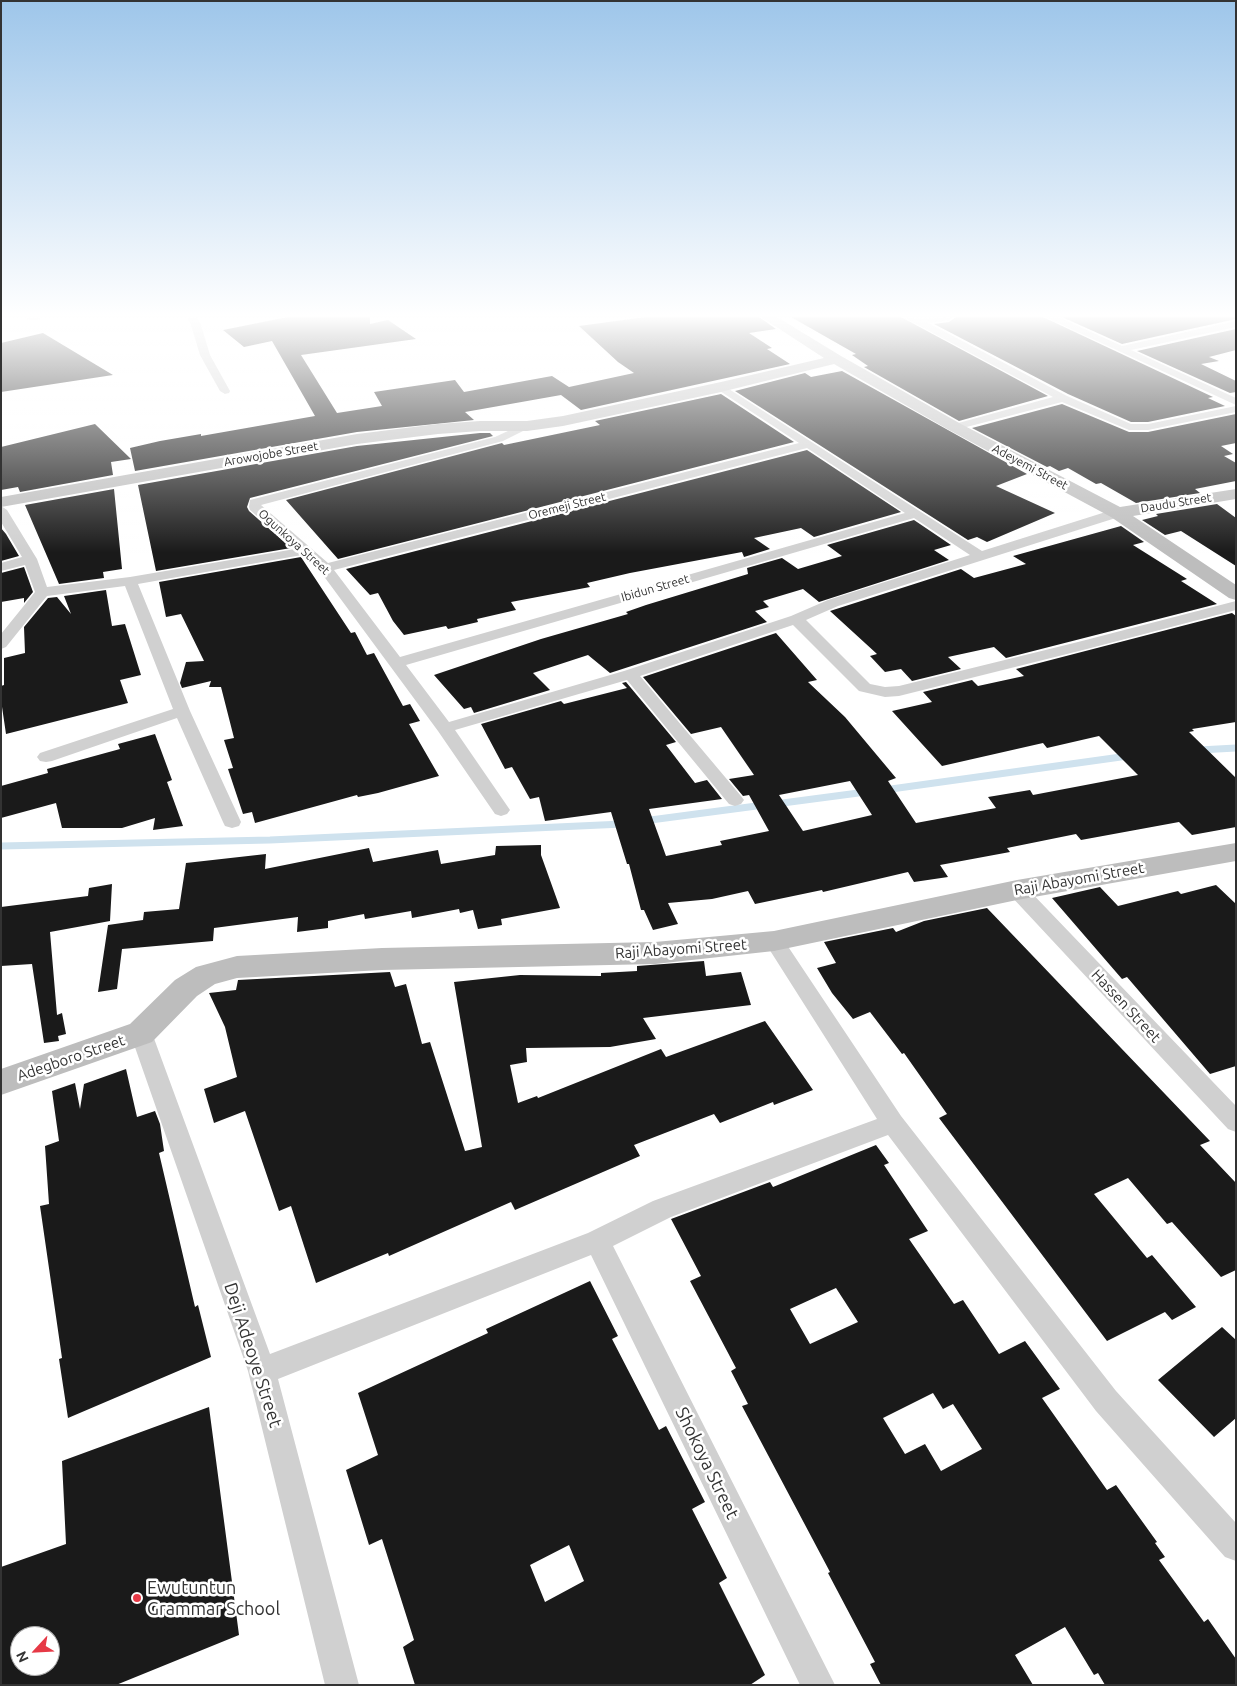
<!DOCTYPE html>
<html>
<head>
<meta charset="utf-8">
<style>
	body { margin:0 }
	#map { position:relative; width:1237px; height:1686px; overflow:hidden; background:#fff; font-family:Ubuntu,sans-serif }
	canvas { display:block }
	.frame { position:absolute; inset:0; border:2px solid #333; pointer-events:none }
	.north { position:absolute; left:10px; top:1626px; width:50px; height:50px; box-sizing:border-box; background:#fff; border:1px solid #adadad; border-radius:50%; rotate:245deg; font-size:14px; font-weight:700; line-height:20px; text-align:center; color:#333 }
	.north::after { content:''; display:block; margin:auto; width:18px; height:22px; background:#e63946; clip-path:polygon(50% 0,100% 100%,50% 72%,0 100%) }
</style>
</head>
<body>
<div id="map">
<canvas width="1237" height="1686"></canvas>
<div class="frame"></div>
<div class="north">N</div>
</div>
<script>
const context = document.querySelector('canvas').getContext('2d');
context.lineJoin = 'round';
function trace(path, color, width, dash) { context.strokeStyle = color; context.lineWidth = width; context.lineCap = dash ? 'butt' : 'round'; context.setLineDash(dash || []); context.stroke(path); }
function fill(path, color) { context.fillStyle = color; context.fill(path, 'evenodd'); }
function label(font, color, halo, rows, align = 'center') {
  context.font = font + ' Ubuntu,sans-serif'; context.lineWidth = 5; context.setLineDash([]); context.textBaseline = 'middle'; context.strokeStyle = halo; context.fillStyle = color; for (const [text, x, y, turn = 0] of rows) {
    context.save(); context.translate(x, y); context.rotate((+turn || 0) * Math.PI / 180); context.textAlign = isNaN(turn) ? turn : align; if (halo) context.strokeText(text, 0, 0); context.fillText(text, 0, 0); context.restore();
  }
}
trace(new Path2D(`
	M 1199,750 L 1236,748
	M 884,790 L 1128,756
	M 775,804 L 866,792
	M 643,821 L 764,805
	M 1,846 L 270,840 L 623,824`), '#cfe2ee', 7);
fill(new Path2D(`
	M 288,317 L 370,317 L 370,324 L 388,320 L 416,339 L 301,355 L 337,413 L 382,406 L 374,392 L 455,380 L 464,392 L 552,376 L 569,387 L 634,373 L 618,362 L 579,326 L 646,317 L 759,317 L 776,329 L 749,333 L 772,348 L 767,349 L 790,364 L 581,410 L 561,395 L 465,412 L 474,420 L 357,432 L 135,471 L 130,448 L 160,441 L 201,434 L 201,436 L 315,416 L 272,341 L 244,347 L 223,330 Z
	M 791,317 L 901,317 L 1048,396 L 959,421 L 864,367 L 868,366 L 852,355 L 856,354 Z
	M 956,317 L 1043,317 L 1213,397 L 1208,398 L 1225,406 L 1148,422 L 1131,422 L 1068,394 L 934,324 L 949,322 Z
	M 1062,317 L 1236,317 L 1236,319 L 1122,344 Z
	M 1236,329 L 1236,350 L 1209,357 L 1219,361 L 1201,364 L 1236,381 L 1236,392 L 1230,393 L 1137,351 Z
	M 43,333 L 113,375 L 1,392 L 1,343 Z
	M 842,371 L 1027,474 L 996,486 L 1055,513 L 987,542 L 977,537 L 968,540 L 735,391 L 805,373 L 811,377 Z
	M 721,394 L 794,442 L 338,559 L 286,500 L 502,443 L 504,445 L 600,425 L 595,421 Z
	M 1062,404 L 1129,432 L 1148,432 L 1236,414 L 1236,443 L 1221,446 L 1233,454 L 1224,456 L 1236,463 L 1236,481 L 1195,489 L 1200,493 L 1136,503 L 1101,483 L 1096,484 L 1068,468 L 1059,471 L 1050,466 L 1047,467 L 972,428 Z
	M 95,424 L 131,459 L 111,462 L 113,475 L 20,492 L 18,487 L 1,490 L 1,447 Z
	M 480,433 L 490,433 L 493,436 L 250,498 L 247,507 L 249,511 L 291,548 L 156,571 L 138,485 L 357,446 Z
	M 807,450 L 901,512 L 814,537 L 801,528 L 754,538 L 770,549 L 744,557 L 742,552 L 630,573 L 587,583 L 590,587 L 511,602 L 516,610 L 477,619 L 478,622 L 448,629 L 446,626 L 404,635 L 393,621 L 378,593 L 370,595 L 346,569 Z
	M 114,489 L 122,569 L 103,572 L 104,578 L 59,584 L 25,505 Z
	M 1217,504 L 1236,518 L 1236,566 L 1181,531 L 1165,535 L 1142,520 L 1158,516 L 1156,514 Z
	M 914,520 L 951,545 L 934,550 L 949,560 L 819,602 L 803,589 L 763,601 L 769,607 L 755,611 L 767,622 L 610,673 L 588,655 L 533,673 L 550,690 L 474,713 L 471,707 L 464,709 L 434,675 L 541,639 L 628,614 L 626,612 L 646,605 L 748,574 L 747,568 L 782,558 L 798,569 L 842,556 L 827,545 Z
	M 1121,526 L 1144,542 L 1133,545 L 1187,579 L 1181,581 L 1217,604 L 1006,658 L 994,647 L 948,657 L 961,669 L 912,681 L 901,669 L 885,672 L 870,656 L 877,654 L 830,611 L 961,569 L 974,578 L 1026,564 L 1013,556 Z
	M 1,528 L 6,534 L 19,556 L 1,561 Z
	M 301,557 L 351,633 L 355,632 L 367,655 L 374,653 L 403,706 L 410,704 L 420,721 L 409,724 L 439,776 L 378,793 L 358,797 L 357,795 L 255,823 L 252,812 L 243,814 L 228,769 L 233,768 L 224,740 L 234,738 L 221,687 L 209,687 L 211,681 L 182,688 L 180,683 L 186,662 L 204,661 L 181,614 L 166,617 L 159,582 Z
	M 24,567 L 33,592 L 24,603 L 24,598 L 1,602 L 1,573 Z
	M 106,590 L 112,626 L 125,624 L 141,675 L 120,680 L 128,703 L 6,734 L 1,700 L 1,686 L 4,685 L 4,658 L 25,653 L 24,627 L 48,598 L 57,597 L 71,614 L 64,596 Z
	M 1232,613 L 1236,616 L 1236,722 L 1192,729 L 1194,731 L 1189,732 L 1236,778 L 1236,827 L 1192,835 L 1179,822 L 1081,840 L 1076,834 L 1007,848 L 1010,852 L 940,865 L 948,877 L 914,882 L 908,872 L 823,892 L 822,890 L 755,904 L 748,891 L 712,899 L 668,903 L 678,924 L 653,930 L 644,910 L 641,910 L 629,864 L 627,864 L 611,812 L 545,821 L 539,797 L 530,799 L 512,767 L 505,769 L 481,724 L 561,701 L 564,704 L 627,688 L 622,683 L 626,682 L 676,742 L 666,745 L 695,783 L 707,780 L 722,799 L 649,809 L 666,856 L 722,845 L 720,841 L 769,831 L 749,795 L 743,796 L 729,779 L 754,775 L 721,727 L 691,734 L 643,677 L 776,633 L 817,680 L 808,682 L 845,717 L 896,778 L 888,781 L 916,823 L 996,808 L 988,797 L 1030,790 L 1033,795 L 1138,775 L 1099,736 L 1047,748 L 1043,743 L 942,766 L 892,711 L 932,702 L 923,692 L 972,680 L 978,686 L 1024,676 L 1016,669 ZM 850,781 L 872,815 L 803,831 L 779,795 Z
	M 155,734 L 172,780 L 167,782 L 183,826 L 153,830 L 155,818 L 122,828 L 62,828 L 56,803 L 1,818 L 1,786 L 48,773 L 47,769 L 120,749 L 118,744 Z
	M 541,845 L 541,855 L 560,908 L 501,919 L 502,925 L 478,929 L 473,910 L 460,913 L 459,909 L 412,918 L 411,911 L 365,919 L 364,914 L 328,921 L 328,928 L 297,932 L 298,917 L 214,928 L 213,941 L 122,949 L 117,989 L 98,992 L 108,925 L 143,920 L 144,912 L 179,909 L 186,863 L 266,854 L 265,869 L 369,848 L 373,862 L 438,850 L 441,864 L 495,855 L 496,846 Z
	M 112,884 L 110,921 L 50,932 L 57,1015 L 62,1013 L 66,1034 L 58,1036 L 59,1041 L 44,1043 L 32,964 L 1,966 L 1,907 L 88,896 L 89,888 Z
	M 1216,885 L 1236,904 L 1236,1066 L 1210,1074 L 1127,977 L 1122,979 L 1052,898 L 1100,887 L 1118,906 L 1178,891 L 1181,894 Z
	M 987,908 L 1210,1141 L 1200,1145 L 1236,1183 L 1236,1270 L 1221,1277 L 1172,1222 L 1167,1224 L 1128,1178 L 1094,1194 L 1147,1258 L 1152,1255 L 1196,1307 L 1172,1320 L 1165,1312 L 1107,1341 L 939,1118 L 947,1114 L 904,1053 L 902,1054 L 870,1012 L 853,1019 L 832,993 L 817,968 L 836,963 L 824,942 L 893,928 L 896,932 L 924,921 Z
	M 704,961 L 706,976 L 741,972 L 751,1005 L 643,1018 L 656,1039 L 610,1047 L 526,1048 L 527,1062 L 510,1065 L 518,1103 L 537,1096 L 538,1098 L 661,1049 L 666,1057 L 765,1021 L 813,1090 L 774,1105 L 773,1102 L 720,1123 L 714,1114 L 634,1145 L 640,1156 L 515,1210 L 511,1202 L 389,1256 L 388,1253 L 316,1283 L 291,1206 L 279,1211 L 245,1111 L 214,1123 L 204,1089 L 237,1077 L 225,1027 L 209,993 L 236,990 L 238,980 L 390,972 L 395,987 L 406,984 L 422,1044 L 430,1042 L 465,1151 L 482,1147 L 454,982 L 520,975 L 601,976 L 601,973 L 637,971 L 637,966 Z
	M 126,1069 L 137,1117 L 155,1111 L 160,1124 L 164,1151 L 159,1153 L 195,1307 L 198,1305 L 211,1357 L 68,1418 L 59,1359 L 62,1358 L 40,1206 L 49,1204 L 45,1146 L 59,1141 L 52,1091 L 75,1083 L 80,1109 L 84,1084 Z
	M 876,1145 L 889,1163 L 884,1165 L 928,1231 L 909,1239 L 954,1304 L 963,1300 L 999,1354 L 1025,1341 L 1060,1389 L 1042,1398 L 1107,1490 L 1116,1485 L 1157,1542 L 1155,1543 L 1165,1557 L 1159,1560 L 1204,1622 L 1208,1619 L 1236,1659 L 1236,1685 L 1105,1685 L 1098,1673 L 1094,1675 L 1065,1627 L 1015,1655 L 1033,1685 L 881,1685 L 870,1664 L 875,1662 L 828,1573 L 830,1572 L 742,1406 L 748,1404 L 731,1371 L 736,1368 L 690,1281 L 701,1276 L 671,1219 L 770,1182 L 773,1187 ZM 836,1288 L 858,1322 L 810,1344 L 790,1309 ZM 933,1393 L 943,1409 L 953,1404 L 982,1449 L 941,1471 L 925,1444 L 905,1454 L 883,1418 Z
	M 590,1281 L 618,1336 L 612,1339 L 659,1430 L 666,1426 L 705,1502 L 692,1509 L 727,1578 L 719,1583 L 765,1675 L 750,1685 L 415,1685 L 403,1647 L 414,1640 L 382,1539 L 369,1545 L 346,1470 L 378,1455 L 358,1393 L 488,1333 L 486,1329 ZM 569,1545 L 584,1581 L 545,1602 L 530,1565 Z
	M 1222,1327 L 1236,1340 L 1236,1418 L 1214,1437 L 1158,1380 Z
	M 209,1407 L 239,1635 L 116,1685 L 1,1685 L 1,1567 L 66,1544 L 62,1461 ZM 20,1636 L 50,1636 L 50,1666 L 20,1666 Z`), '#1a1a1a');
fill(new Path2D(`
	M 24,317 L 43,317 C 39,321 28,321 24,317 Z
	M 186,317 L 196,317 L 200,322 L 210,355 L 230,391 L 229,393 L 225,394 L 220,391 L 200,355 L 190,322 Z
	M 903,317 L 919,319 L 954,317 L 949,320 L 928,323 L 1067,396 L 1131,424 L 1148,424 L 1236,406 L 1236,412 L 1148,430 L 1129,430 L 1062,402 L 959,429 L 951,429 L 949,427 L 951,425 L 1053,397 Z
	M 1045,317 L 1058,317 L 1122,346 L 1236,321 L 1236,327 L 1131,350 L 1236,398 L 1236,405 Z
	M 721,384 L 982,551 L 1112,510 L 1122,510 L 1124,513 L 1122,516 L 838,606 L 806,620 L 870,684 L 885,687 L 899,686 L 1078,642 L 1236,601 L 1236,610 L 1087,649 L 899,696 L 885,697 L 859,691 L 793,625 L 640,676 L 741,796 L 744,800 L 741,804 L 735,806 L 729,804 L 627,680 L 455,730 L 510,810 L 507,814 L 501,816 L 495,814 L 438,731 L 320,571 L 302,555 L 138,584 L 190,711 L 241,822 L 239,826 L 232,828 L 225,826 L 223,822 L 177,718 L 52,761 L 46,762 L 40,761 L 37,757 L 40,753 L 173,709 L 125,586 L 47,596 L 6,647 L 1,649 L 1,634 L 35,592 L 25,565 L 1,571 L 1,563 L 22,557 L 1,522 L 1,506 L 7,510 L 37,559 L 47,587 L 130,577 L 295,549 L 250,510 L 249,507 L 250,500 L 495,437 L 523,424 L 531,424 L 533,426 L 503,441 L 261,505 L 328,563 L 799,443 L 717,389 L 716,387 L 717,385 ZM 807,448 L 905,513 L 400,657 L 334,570 ZM 914,518 L 970,555 L 828,600 L 791,616 L 624,671 L 449,722 L 406,665 Z
	M 1017,883 L 1024,885 L 1236,1106 L 1236,1132 L 1228,1129 L 1010,895 L 1007,890 L 1010,885 Z
	M 774,934 L 781,936 L 901,1116 L 1116,1391 L 1236,1523 L 1236,1561 L 1225,1557 L 1096,1411 L 888,1135 L 671,1217 L 613,1246 L 835,1685 L 800,1685 L 591,1255 L 278,1379 L 359,1685 L 325,1685 L 248,1371 L 130,1033 L 133,1027 L 141,1024 L 149,1027 L 152,1033 L 270,1354 L 588,1233 L 653,1201 L 877,1119 L 764,941 L 767,936 Z`), '#d0d0d0');
fill(new Path2D(`
	M 761,317 L 777,317 L 841,356 L 961,424 L 1120,507 L 1236,489 L 1236,499 L 1133,516 L 1236,585 L 1236,600 L 1229,598 L 1111,517 L 949,430 L 834,364 L 721,392 L 563,426 L 527,431 L 480,431 L 438,434 L 357,444 L 1,507 L 1,497 L 357,434 L 438,424 L 480,421 L 527,421 L 563,416 L 721,382 L 824,358 Z
	M 1236,843 L 1236,861 L 1017,900 L 774,951 L 655,964 L 382,970 L 237,978 L 215,984 L 197,996 L 152,1042 L 1,1095 L 1,1069 L 130,1024 L 175,980 L 196,967 L 237,956 L 382,948 L 655,942 L 774,931 L 1017,880 Z`), '#bdbdbd');
const sky = context.createLinearGradient(0, 0, 0, 553);
sky.addColorStop(0, '#9ec6ea');
sky.addColorStop(0.57, '#fff');
sky.addColorStop(1, '#ffffff00');
context.fillStyle = sky;
context.fillRect(0, 0, 1237, 553);
for (const [x, y, r, color] of [
	[137,1598,5,"#e63946"]
]) { const dot = new Path2D(); dot.arc(x, y, r, 0, 2 * Math.PI); context.fillStyle = color; context.fill(dot); trace(dot, '#fff', 2); }
label('12px', '#333', '#fff', [
	["Arowojobe Street",271,454,-10],
	["Adeyemi Street",1030,467,28],
	["Daudu Street",1176,503,-9],
	["Oremeji Street",567,506,-14],
	["Ogunkoya Street",294,542,42],
	["Ibidun Street",655,588,-16]
]);
label('15px', '#333', '#fff', [
	["Raji Abayomi Street",1079,879,-10],
	["Raji Abayomi Street",681,949,-4],
	["Hassen Street",1126,1006,47],
	["Adegboro Street",71,1058,-19]
]);
label('18px', '#333', '#fff', [
	["Deji Adeoye Street",253,1355,72],
	["Shokoya Street",707,1463,64]
]);
label('18px', '#333', '#fff', [
	["Ewutuntun",147,1588],
	["Grammar School",147,1609]
], 'left');
</script>
</body>
</html>
